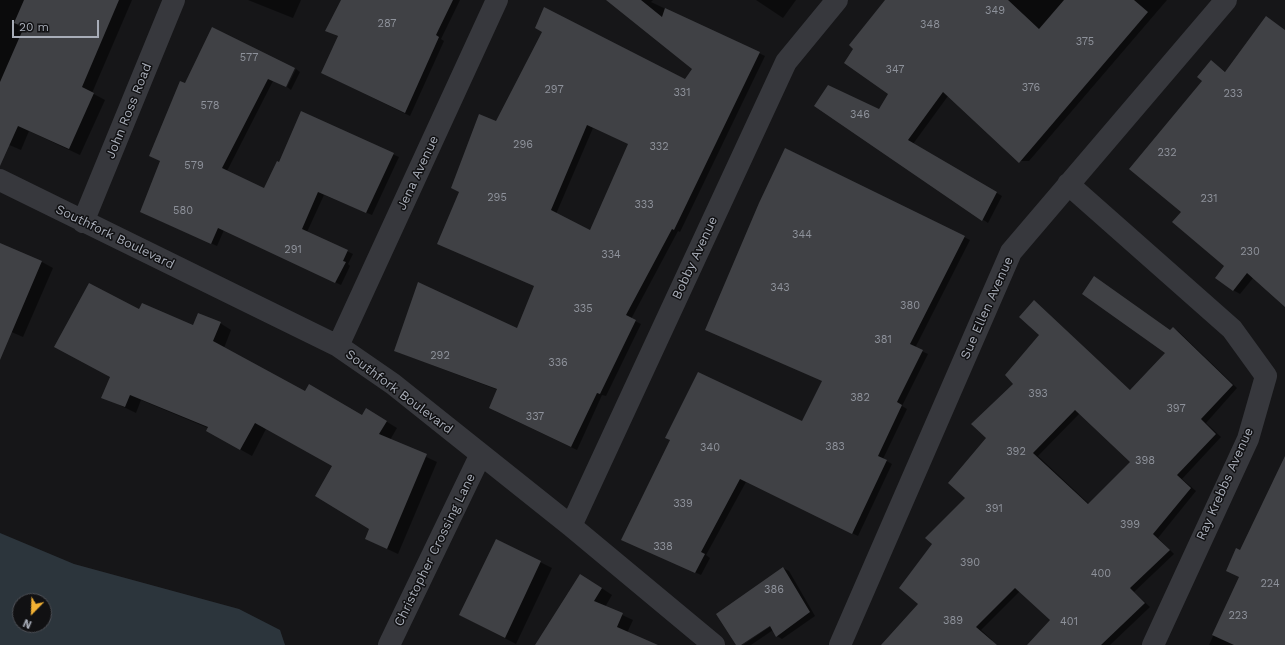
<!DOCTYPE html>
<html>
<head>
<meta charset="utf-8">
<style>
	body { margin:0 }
	#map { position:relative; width:1285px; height:645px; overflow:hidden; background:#161618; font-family:"Work Sans",sans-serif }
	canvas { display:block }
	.north { position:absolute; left:12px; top:593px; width:40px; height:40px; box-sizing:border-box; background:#111113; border:1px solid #4d4f55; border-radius:50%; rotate:203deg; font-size:11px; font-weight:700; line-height:16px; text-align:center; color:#a8adb8 }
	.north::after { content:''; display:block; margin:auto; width:14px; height:18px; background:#f2b134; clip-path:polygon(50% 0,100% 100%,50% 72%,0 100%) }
	.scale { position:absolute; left:12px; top:20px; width:87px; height:18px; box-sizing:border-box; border:2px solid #a8adb8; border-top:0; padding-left:5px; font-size:12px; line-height:14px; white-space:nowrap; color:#a8adb8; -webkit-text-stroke:3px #111113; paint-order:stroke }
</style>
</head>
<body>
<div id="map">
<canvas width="1285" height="645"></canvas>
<div class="north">N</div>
<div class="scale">20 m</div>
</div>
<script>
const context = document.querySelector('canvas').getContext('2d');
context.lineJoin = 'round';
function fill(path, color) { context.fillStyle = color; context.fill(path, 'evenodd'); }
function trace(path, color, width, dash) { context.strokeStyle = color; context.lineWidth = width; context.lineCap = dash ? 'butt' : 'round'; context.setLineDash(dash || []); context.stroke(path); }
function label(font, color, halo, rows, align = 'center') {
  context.font = font + ' "Work Sans",sans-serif'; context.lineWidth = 3; context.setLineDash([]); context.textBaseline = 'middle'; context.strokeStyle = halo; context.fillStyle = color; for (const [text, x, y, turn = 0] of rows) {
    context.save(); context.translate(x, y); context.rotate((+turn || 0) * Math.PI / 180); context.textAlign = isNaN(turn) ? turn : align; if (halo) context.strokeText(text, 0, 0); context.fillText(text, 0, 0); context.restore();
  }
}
fill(new Path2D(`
	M 0,533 L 74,564 L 239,609 L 280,630 L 285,645 L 0,645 ZM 20,601 L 44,601 L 44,625 L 20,625 Z`), '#2c353c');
fill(new Path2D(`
	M 0,0 L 132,0 L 92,93 L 105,100 L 80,155 L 29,131 L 21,150 L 0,141 Z
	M 248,0 L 301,0 L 293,18 Z
	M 343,0 L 460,0 L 441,39 L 444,41 L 410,116 L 328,76 L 339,37 L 327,31 Z
	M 608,0 L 653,0 L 651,2 L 765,56 L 680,232 L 678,231 L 631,319 L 641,324 L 606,396 L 602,395 L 577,450 L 495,411 L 498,390 L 395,351 L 517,329 L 535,286 L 496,122 L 685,81 L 693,69 ZM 593,128 L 630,144 L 590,232 L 556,214 Z
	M 756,0 L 796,0 L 783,18 Z
	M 886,0 L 1167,0 L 1029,161 L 1021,161 L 948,96 L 913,144 L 1002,196 L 988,223 L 815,106 L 879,110 L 889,94 Z
	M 1266,17 L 1285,30 L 1285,239 L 1240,294 L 1233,290 L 1226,266 L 1182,212 L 1203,81 L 1212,62 L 1226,72 Z
	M 212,28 L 273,81 L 227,171 L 265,189 L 280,164 L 301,113 L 399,157 L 372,215 L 324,195 L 307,232 L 353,254 L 348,264 L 350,266 L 341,285 L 224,230 L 217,246 L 147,215 L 161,161 L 186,84 Z
	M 296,69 L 300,72 L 291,90 L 287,87 Z
	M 786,149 L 970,240 L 915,348 L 928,354 L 902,406 L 907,409 L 883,459 L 892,464 L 858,536 L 746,482 L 706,555 L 710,558 L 701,575 L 628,542 L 803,422 L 823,381 L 707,330 Z
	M 42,262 L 53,268 L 23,337 L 0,327 L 0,266 Z
	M 1034,301 L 1131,391 L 1166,353 L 1173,328 L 1178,331 L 1237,388 L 1206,423 L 1221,437 L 1182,479 L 1196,491 L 1158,538 L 1174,554 L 1134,592 L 1150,607 L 1110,645 L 1029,645 L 1051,620 L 1020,591 L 981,630 L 992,640 L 987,645 L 882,645 L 919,604 L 966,498 L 987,438 L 1040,335 ZM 1080,413 L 1132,462 L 1089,504 L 1038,456 Z
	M 139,311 L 193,326 L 220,323 L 231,330 L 224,348 L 305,392 L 362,416 L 366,409 L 397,428 L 390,440 L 437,462 L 398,554 L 366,539 L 370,528 L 333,466 L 266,429 L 252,456 L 218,437 L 208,428 L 141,400 L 136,413 L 103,397 Z
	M 1285,458 L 1285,645 L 1209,645 L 1240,577 L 1241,552 Z
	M 540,562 L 552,568 L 516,644 L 460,615 Z
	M 783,568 L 789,571 L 815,616 L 782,639 L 777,636 L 773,630 L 751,645 L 743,645 L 774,624 L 773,622 L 738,645 Z
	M 591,581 L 612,595 L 605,607 L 633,620 L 627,633 L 656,645 L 537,645 Z`), '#0007');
fill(new Path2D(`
	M 24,0 L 119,0 L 82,87 L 94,93 L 69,149 L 18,126 L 0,166 L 0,82 L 24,27 L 14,23 Z
	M 341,0 L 453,0 L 436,35 L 439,37 L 405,113 L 321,73 L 338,36 L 325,31 Z
	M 606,0 L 641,0 L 662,17 L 665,8 L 760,52 L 674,230 L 672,229 L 626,315 L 636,320 L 600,394 L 597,393 L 571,447 L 489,408 L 497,389 L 394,351 L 418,282 L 517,328 L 534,286 L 437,244 L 459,192 L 451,188 L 479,114 L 496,121 L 542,32 L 535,28 L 544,7 L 685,79 L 692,69 ZM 587,125 L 628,144 L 590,230 L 551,210 Z
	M 885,0 L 1008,0 L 1039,29 L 1064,0 L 1134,0 L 1148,12 L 1019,163 L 943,92 L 908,140 L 997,192 L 982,221 L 814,106 L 828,85 L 879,109 L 888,94 L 844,63 L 853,49 L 849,45 Z
	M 1266,16 L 1285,30 L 1285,307 L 1247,273 L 1233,291 L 1215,278 L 1224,266 L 1172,222 L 1181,212 L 1129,169 L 1202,81 L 1197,77 L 1211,60 L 1225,72 Z
	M 212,27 L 295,68 L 286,87 L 268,79 L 222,168 L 264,188 L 277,161 L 279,162 L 301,111 L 394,153 L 366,213 L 318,192 L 302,229 L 348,250 L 343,261 L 346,262 L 335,283 L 218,228 L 211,244 L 140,212 L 160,161 L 149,156 L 180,81 L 185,83 Z
	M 785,148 L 965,236 L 910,344 L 923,350 L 897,402 L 902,405 L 878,456 L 887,460 L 852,534 L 740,479 L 701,552 L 705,554 L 695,573 L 621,540 L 670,440 L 665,438 L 698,372 L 802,421 L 822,381 L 705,330 L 759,203 Z
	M 0,243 L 42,261 L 0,360 Z
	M 1094,276 L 1170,330 L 1173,327 L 1233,385 L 1201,419 L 1216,434 L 1177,475 L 1191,488 L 1153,534 L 1170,550 L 1130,588 L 1145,603 L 1101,645 L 1027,645 L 1050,620 L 1015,588 L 976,627 L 997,645 L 881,645 L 918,604 L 899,588 L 932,544 L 925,538 L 965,498 L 948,483 L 986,438 L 971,424 L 1013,384 L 1005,375 L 1039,335 L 1019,317 L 1034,300 L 1130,390 L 1165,353 L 1082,294 ZM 1075,410 L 1130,462 L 1088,504 L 1033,453 Z
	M 89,283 L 139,309 L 142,303 L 193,325 L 198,313 L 221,322 L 213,341 L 305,391 L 309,384 L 362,415 L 366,408 L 387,421 L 379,434 L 427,454 L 387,549 L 365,539 L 369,529 L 315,496 L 332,466 L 255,423 L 240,450 L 206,431 L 208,427 L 130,395 L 125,407 L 101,398 L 110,377 L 54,347 Z
	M 1285,456 L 1285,645 L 1234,645 L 1212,635 L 1239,577 L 1226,571 L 1236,548 L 1240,550 Z
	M 496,539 L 541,561 L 505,638 L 459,615 Z
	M 783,567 L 810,612 L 776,637 L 770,626 L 741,645 L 736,645 L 716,614 Z
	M 580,574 L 602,588 L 594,601 L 623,613 L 617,627 L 658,645 L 535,645 Z`), '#404145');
trace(new Path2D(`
	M 0,180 L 338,346 L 393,384 L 571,526 L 714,645
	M 1068,184 L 1232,329 L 1266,376 L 1248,439 L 1153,645
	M 83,222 L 174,0
	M 338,346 L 497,0
	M 571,526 L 786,62 L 837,0
	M 389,645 L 480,456
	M 840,645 L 1011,252 L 1226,0`), '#37383d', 22);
label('11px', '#8e929b', null, [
	["349",995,11],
	["287",387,24],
	["348",930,25],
	["375",1085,42],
	["577",249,58],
	["347",895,70],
	["376",1031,88],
	["297",554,90],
	["331",682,93],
	["233",1233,94],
	["578",210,106],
	["346",860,115],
	["296",523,145],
	["332",659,147],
	["232",1167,153],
	["579",194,166],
	["295",497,198],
	["231",1209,199],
	["333",644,205],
	["580",183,211],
	["344",802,235],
	["291",293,250],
	["230",1250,252],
	["334",611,255],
	["343",780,288],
	["380",910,306],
	["335",583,309],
	["381",883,340],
	["292",440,356],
	["336",558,363],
	["393",1038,394],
	["382",860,398],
	["397",1176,409],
	["337",535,417],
	["383",835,447],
	["340",710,448],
	["392",1016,452],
	["398",1145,461],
	["339",683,504],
	["391",994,509],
	["399",1130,525],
	["338",663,547],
	["390",970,563],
	["400",1101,574],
	["224",1270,584],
	["386",774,590],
	["223",1238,616],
	["389",953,621],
	["401",1069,622]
]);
label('13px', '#a8adb8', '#111113', [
	["John Ross Road",129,111,-68],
	["Jena Avenue",418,173,-65],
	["Southfork Boulevard",115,237,26],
	["Bobby Avenue",695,258,-65],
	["Sue Ellen Avenue",987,308,-66],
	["Southfork Boulevard",399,392,37],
	["Ray Krebbs Avenue",1225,484,-66],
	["Christopher Crossing Lane",435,550,-64]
]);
</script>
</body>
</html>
